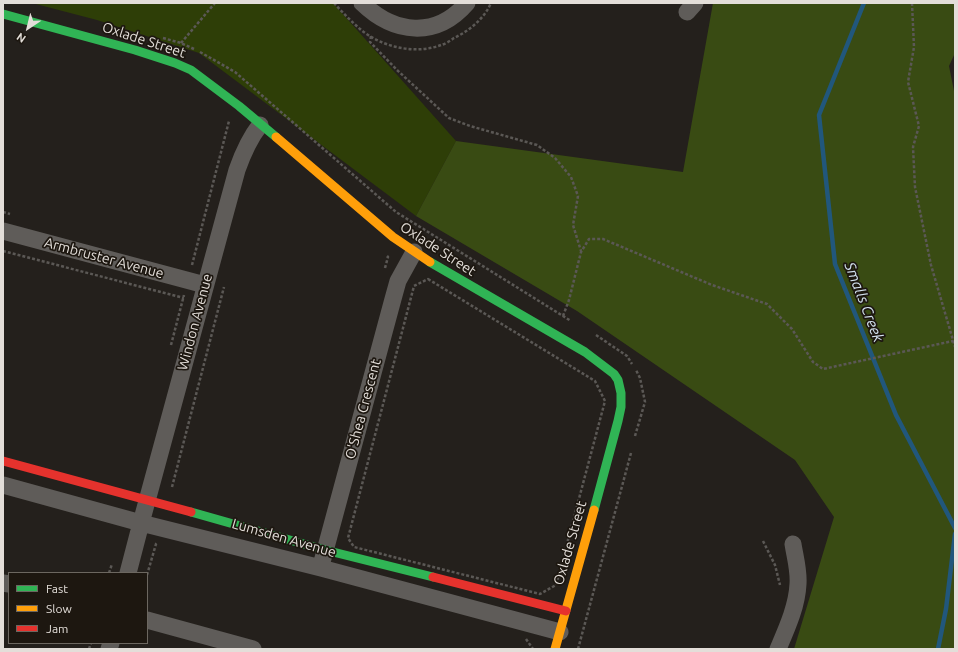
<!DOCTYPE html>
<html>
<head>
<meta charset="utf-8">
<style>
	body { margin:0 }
	#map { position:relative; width:958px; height:652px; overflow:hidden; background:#24201c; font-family:Ubuntu,sans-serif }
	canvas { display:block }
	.frame { position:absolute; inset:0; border:4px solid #e3ded9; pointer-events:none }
	.legend { position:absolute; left:8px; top:572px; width:140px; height:72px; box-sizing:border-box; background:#1d1710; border:1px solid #6c6760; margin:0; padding:5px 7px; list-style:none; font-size:12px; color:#e3ded9 }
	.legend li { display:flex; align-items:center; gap:8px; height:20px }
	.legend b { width:20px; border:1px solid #6c6760 }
	.north { position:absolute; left:8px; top:8px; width:40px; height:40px; -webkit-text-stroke:3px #1d1710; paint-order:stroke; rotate:215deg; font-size:11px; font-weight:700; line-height:16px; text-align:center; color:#e3ded9 }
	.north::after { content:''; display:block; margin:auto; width:14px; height:18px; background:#e3ded9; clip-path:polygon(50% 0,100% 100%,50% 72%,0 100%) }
</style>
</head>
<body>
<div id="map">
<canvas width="958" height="652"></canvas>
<div class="frame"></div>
<ul class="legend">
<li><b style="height:5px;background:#30b455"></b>Fast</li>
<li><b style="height:5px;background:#ff9f0a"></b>Slow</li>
<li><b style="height:5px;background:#e5322d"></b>Jam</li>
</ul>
<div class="north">N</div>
</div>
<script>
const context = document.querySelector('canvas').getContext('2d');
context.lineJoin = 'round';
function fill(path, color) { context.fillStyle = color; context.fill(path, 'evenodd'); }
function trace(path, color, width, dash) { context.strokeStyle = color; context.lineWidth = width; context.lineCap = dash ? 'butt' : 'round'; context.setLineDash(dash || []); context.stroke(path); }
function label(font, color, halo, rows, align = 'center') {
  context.font = font + ' Ubuntu,sans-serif'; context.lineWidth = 3.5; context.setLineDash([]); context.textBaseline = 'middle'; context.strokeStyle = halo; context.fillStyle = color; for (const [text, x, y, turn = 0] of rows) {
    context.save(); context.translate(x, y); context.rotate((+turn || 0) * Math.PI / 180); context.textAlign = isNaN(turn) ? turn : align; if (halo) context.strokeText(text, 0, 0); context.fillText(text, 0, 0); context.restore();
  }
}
fill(new Path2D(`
	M 32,3 L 333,3 L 456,141 L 416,216 L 199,53 L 97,20 Z`), '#2e3e07');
fill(new Path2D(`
	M 713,3 L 955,3 L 955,53 L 949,66 L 955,96 L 955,649 L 794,649 L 834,517 L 795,460 L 577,311 L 416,216 L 456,141 L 683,172 Z`), '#394b13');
trace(new Path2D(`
	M 864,3 L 819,115 L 835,264 L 896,415 L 955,528
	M 938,649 L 946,609 L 955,534`), '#21577c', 4.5);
trace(new Path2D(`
	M 334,3 C 342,12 351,21 360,29 C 381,47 415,55 441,45 C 445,44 450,41 454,38 C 469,31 484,19 491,3
	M 912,3 L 914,47 L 908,82 L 919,126 L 913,147 L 915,187 L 931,265 L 955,347
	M 371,36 L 370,42 L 397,70 L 449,118 L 470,126 L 537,145 L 555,158 L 571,177 L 578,196 L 573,225 L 581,251
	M 163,38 L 181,43 L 194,49
	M 181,43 L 215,3
	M 200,52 L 235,72 L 396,212 L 571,321
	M 3,212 L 10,214
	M 3,251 L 184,298
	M 192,265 L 229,121
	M 385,268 L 388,257 L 387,256
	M 428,279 L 595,381 L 605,401 L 556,585 L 540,594 L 354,547 L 348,538 L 414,286 Z
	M 563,316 L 569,300 L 581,252 L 589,239 L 603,239 L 712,285 L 767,304 L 792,329 L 813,362 L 823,369 L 953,341
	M 596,335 L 627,356 L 632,364
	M 171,345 L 184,295
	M 635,436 L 645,402 L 640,378 L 636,370
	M 172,487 L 224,287
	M 763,541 L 775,565 L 780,585
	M 109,573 L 112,564
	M 147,575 L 156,544 L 157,543
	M 526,639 L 533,649
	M 89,649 L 91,643
	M 578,649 L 631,453`), '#5b5855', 2.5, [3, 2]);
trace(new Path2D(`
	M 362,3 C 394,34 436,39 467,3
	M 687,12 L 695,3
	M 3,231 L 205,285
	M 3,485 L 141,523 L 321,568 L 560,632
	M 322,562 L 393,299 L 398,281 L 414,252
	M 128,573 L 141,523 L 237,170 C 243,153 249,139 260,125
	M 3,583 L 9,584
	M 147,620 L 253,649
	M 109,649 L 111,643
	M 778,649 C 787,628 797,606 798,584 C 799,570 795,557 793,544`), '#5f5c59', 17);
trace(new Path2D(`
	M 3,14 L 135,50 L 175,63 L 191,70 L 239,106 L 276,137
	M 430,262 L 585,352 L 614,374 L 618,380 L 621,393 L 621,407 L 618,421 L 594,510
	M 191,512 L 325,550 L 433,577`), '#30b455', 9);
trace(new Path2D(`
	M 276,137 L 393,237 L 430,262
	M 555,649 L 594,510`), '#ff9f0a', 9);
trace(new Path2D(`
	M 3,461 L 191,512
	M 433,577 L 566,611`), '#e5322d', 9);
label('14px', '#e3ded9', '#1d1710', [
	["Oxlade Street",144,40,18],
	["Oxlade Street",438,249,33],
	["Armbruster Avenue",104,258,15],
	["Windon Avenue",195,322,-75],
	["O'Shea Crescent",363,409,-75],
	["Lumsden Avenue",284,538,16],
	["Oxlade Street",570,543,-74]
]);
label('italic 15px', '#d4e3f0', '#1d1710', [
	["Smalls Creek",864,302,69]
]);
</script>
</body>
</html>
